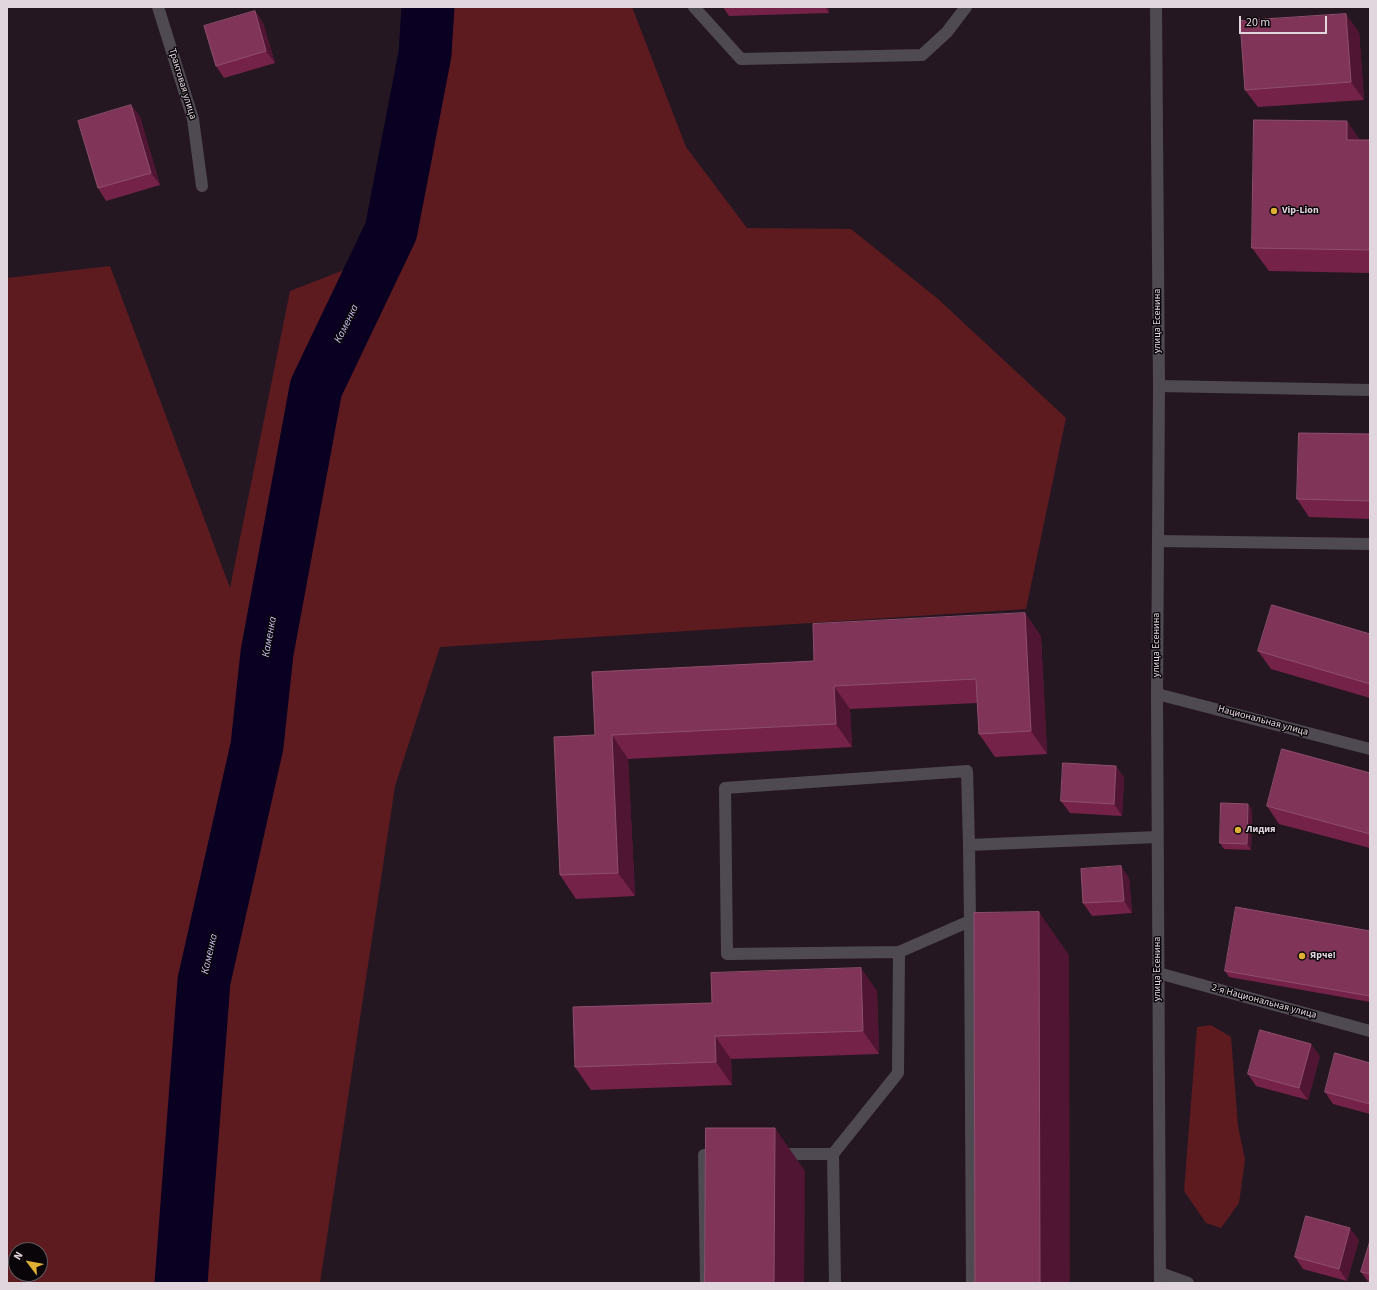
<!DOCTYPE html>
<html>
<head>
<meta charset="utf-8">
<style>
	body { margin:0 }
	#map { position:relative; width:1377px; height:1290px; overflow:hidden; background:#251722; font-family:"Source Sans 3",sans-serif }
	canvas { display:block }
	.frame { position:absolute; inset:0; border:8px solid #e1d6de; pointer-events:none }
	.north { position:absolute; left:8px; top:1242px; width:40px; height:40px; box-sizing:border-box; background:#0a0509; border:1px solid #60595e; border-radius:50%; rotate:302deg; font-size:11px; font-weight:700; line-height:16px; text-align:center; color:#e1d6de }
	.north::after { content:''; display:block; margin:auto; width:14px; height:18px; background:#dfb034; clip-path:polygon(50% 0,100% 100%,50% 72%,0 100%) }
	.scale { position:absolute; left:1239px; top:16px; width:88px; height:18px; box-sizing:border-box; border:2px solid #e1d6de; border-top:0; padding-left:5px; font-size:12px; line-height:14px; white-space:nowrap; color:#e1d6de; -webkit-text-stroke:3px #0a0509; paint-order:stroke }
</style>
</head>
<body>
<div id="map">
<canvas width="1377" height="1290"></canvas>
<div class="frame"></div>
<div class="north">N</div>
<div class="scale">20 m</div>
</div>
<script>
const context = document.querySelector('canvas').getContext('2d');
context.lineJoin = 'round';
function fill(path, color) { context.fillStyle = color; context.fill(path, 'evenodd'); }
function trace(path, color, width, dash) { context.strokeStyle = color; context.lineWidth = width; context.lineCap = dash ? 'butt' : 'round'; context.setLineDash(dash || []); context.stroke(path); }
function label(font, color, halo, rows, align = 'center') {
  context.font = font + ' "Source Sans 3",sans-serif'; context.lineWidth = 3; context.setLineDash([]); context.textBaseline = 'middle'; context.strokeStyle = halo; context.fillStyle = color; for (const [text, x, y, turn = 0] of rows) {
    context.save(); context.translate(x, y); context.rotate((+turn || 0) * Math.PI / 180); context.textAlign = isNaN(turn) ? turn : align; if (halo) context.strokeText(text, 0, 0); context.fillText(text, 0, 0); context.restore();
  }
}
fill(new Path2D(`
	M 440,7 L 632,7 L 686,147 L 747,228 L 851,229 L 938,299 L 1066,418 L 1026,609 L 440,647 L 395,786 L 320,1283 L 7,1283 L 7,278 L 110,266 L 230,588 L 290,291 L 411,244 ZM 16,1250 L 40,1250 L 40,1274 L 16,1274 Z
	M 1211,1025 L 1231,1037 L 1238,1126 L 1245,1160 L 1239,1203 L 1221,1228 L 1206,1223 L 1184,1191 L 1197,1027 Z`), '#5d1b20');
trace(new Path2D(`
	M 181,1283 L 204,981 L 257,746 L 267,653 L 316,388 L 391,231 L 425,54 L 428,7`), '#090022', 53);
trace(new Path2D(`
	M 694,7 L 741,59 L 922,55 L 947,32 L 966,7
	M 1158,541 L 1370,544
	M 970,921 L 972,1283
	M 899,952 L 970,921 L 969,845 L 1157,837
	M 778,1154 L 833,1154
	M 706,1283 L 704,1155 L 722,1155
	M 835,1283 L 833,1154 L 898,1073 L 899,952 L 727,954 L 725,788 L 967,771 L 969,845`), '#4f4a52', 12);
trace(new Path2D(`
	M 158,7 L 193,119 L 202,186
	M 1159,386 L 1370,390
	M 1157,694 L 1370,749
	M 1158,973 L 1370,1031
	M 1160,1273 L 1188,1283`), '#4f4a52', 12);
trace(new Path2D(`
	M 1156,7 L 1159,386 L 1157,694 L 1160,1283`), '#4f4a52', 12);
fill(new Path2D(`
	M 723,7 L 829,7 L 829,13 L 729,16 Z
	M 255,11 L 263,23 L 275,63 L 224,78 L 216,66 Z
	M 1359,32 L 1364,100 L 1258,107 L 1245,90 Z
	M 131,105 L 140,117 L 160,185 L 106,201 L 98,188 Z
	M 1360,140 L 1370,140 L 1370,273 L 1269,271 L 1252,248 Z
	M 1370,434 L 1370,519 L 1309,517 L 1297,499 Z
	M 1025,613 L 1041,637 L 1047,754 L 995,757 L 979,734 L 977,703 L 850,709 L 852,747 L 628,759 L 635,896 L 576,899 L 560,875 L 595,735 L 814,661 Z
	M 1370,634 L 1370,698 L 1271,669 L 1258,651 Z
	M 1116,766 L 1124,778 L 1122,816 L 1070,813 L 1061,801 Z
	M 1370,773 L 1370,848 L 1279,824 L 1267,806 Z
	M 1252,810 L 1251,850 L 1224,849 L 1220,843 Z
	M 1129,878 L 1132,913 L 1092,916 L 1083,903 Z
	M 1370,931 L 1370,1002 L 1229,977 L 1225,971 Z
	M 877,991 L 879,1054 L 731,1059 L 732,1085 L 591,1090 L 575,1067 L 712,1003 Z
	M 1320,1056 L 1308,1100 L 1256,1086 L 1248,1074 Z
	M 1370,1063 L 1370,1114 L 1333,1104 L 1325,1092 Z
	M 1359,1240 L 1347,1281 L 1303,1269 L 1295,1257 Z
	M 1370,1241 L 1370,1283 L 1369,1283 L 1361,1272 Z`), '#742248');
fill(new Path2D(`
	M 825,7 L 829,7 L 829,13 Z
	M 255,11 L 263,23 L 275,63 L 266,51 Z
	M 1346,14 L 1359,32 L 1364,100 L 1351,82 Z
	M 131,105 L 140,117 L 160,185 L 151,173 Z
	M 1347,121 L 1363,144 L 1347,140 Z
	M 1025,613 L 1041,637 L 1047,754 L 1031,731 Z
	M 834,686 L 850,709 L 852,747 L 836,724 Z
	M 612,735 L 628,759 L 635,896 L 618,873 Z
	M 1116,766 L 1124,778 L 1122,816 L 1114,804 Z
	M 1248,804 L 1252,810 L 1251,850 L 1247,844 Z
	M 1121,866 L 1129,878 L 1132,913 L 1124,901 Z
	M 1039,912 L 1069,955 L 1070,1283 L 1040,1283 Z
	M 861,968 L 877,991 L 879,1054 L 863,1031 Z
	M 715,1036 L 731,1059 L 732,1085 L 716,1062 Z
	M 1311,1044 L 1320,1056 L 1308,1100 L 1299,1088 Z
	M 775,1128 L 805,1171 L 804,1283 L 774,1283 Z
	M 1350,1228 L 1359,1240 L 1347,1281 L 1339,1269 Z`), '#501532');
const building = new Path2D(`
	M 255,11 L 266,51 L 216,66 L 204,26 Z
	M 1346,14 L 1351,82 L 1245,90 L 1240,21 Z
	M 131,105 L 151,173 L 98,188 L 78,121 Z
	M 1254,120 L 1347,121 L 1347,140 L 1370,140 L 1370,250 L 1252,248 Z
	M 1299,433 L 1370,434 L 1370,501 L 1297,499 Z
	M 1272,605 L 1370,634 L 1370,684 L 1258,651 Z
	M 1025,613 L 1031,731 L 979,734 L 976,679 L 834,686 L 836,724 L 612,735 L 618,873 L 560,875 L 554,737 L 595,735 L 592,672 L 814,661 L 813,624 Z
	M 1282,749 L 1370,773 L 1370,834 L 1267,806 Z
	M 1063,763 L 1116,766 L 1114,804 L 1061,801 Z
	M 1221,803 L 1248,804 L 1247,844 L 1220,843 Z
	M 1121,866 L 1124,901 L 1083,903 L 1081,869 Z
	M 1236,907 L 1370,931 L 1370,996 L 1225,971 Z
	M 1039,912 L 1040,1283 L 975,1283 L 974,913 Z
	M 861,968 L 863,1031 L 715,1036 L 716,1062 L 575,1067 L 573,1007 L 712,1003 L 711,973 Z
	M 1260,1030 L 1311,1044 L 1299,1088 L 1248,1074 Z
	M 1335,1053 L 1370,1063 L 1370,1104 L 1325,1092 Z
	M 706,1128 L 775,1128 L 774,1283 L 705,1283 Z
	M 1306,1216 L 1350,1228 L 1339,1269 L 1295,1257 Z
	M 1370,1241 L 1370,1274 L 1361,1272 Z`);
fill(building, '#803558');
trace(building, '#8f4e6d', 1);
for (const [x, y, r, color] of [
	[1274,211,4,"#dfb034"],
	[1238,830,4,"#dfb034"],
	[1302,956,4,"#dfb034"]
]) { const dot = new Path2D(); dot.arc(x, y, r, 0, 2 * Math.PI); context.fillStyle = color; context.fill(dot); trace(dot, '#0a0509', 1.5); }
label('10px', '#e1d6de', '#0a0509', [
	["Трактовая улица",182,84,73],
	["улица Есенина",1158,321,-90],
	["улица Есенина",1157,645,-90],
	["Национальная улица",1263,721,15],
	["улица Есенина",1158,969,-90],
	["2-я Национальная улица",1264,1002,15]
]);
label('bold 10px', '#e1d6de', '#0a0509', [
	["Vip-Lion",1282,211],
	["Лидия",1246,830],
	["Ярче!",1310,956]
], 'left');
label('italic 11px', '#c7c1ee', '#0a0509', [
	["Каменка",347,324,-64],
	["Каменка",270,637,-80],
	["Каменка",210,954,-77]
]);
</script>
</body>
</html>
